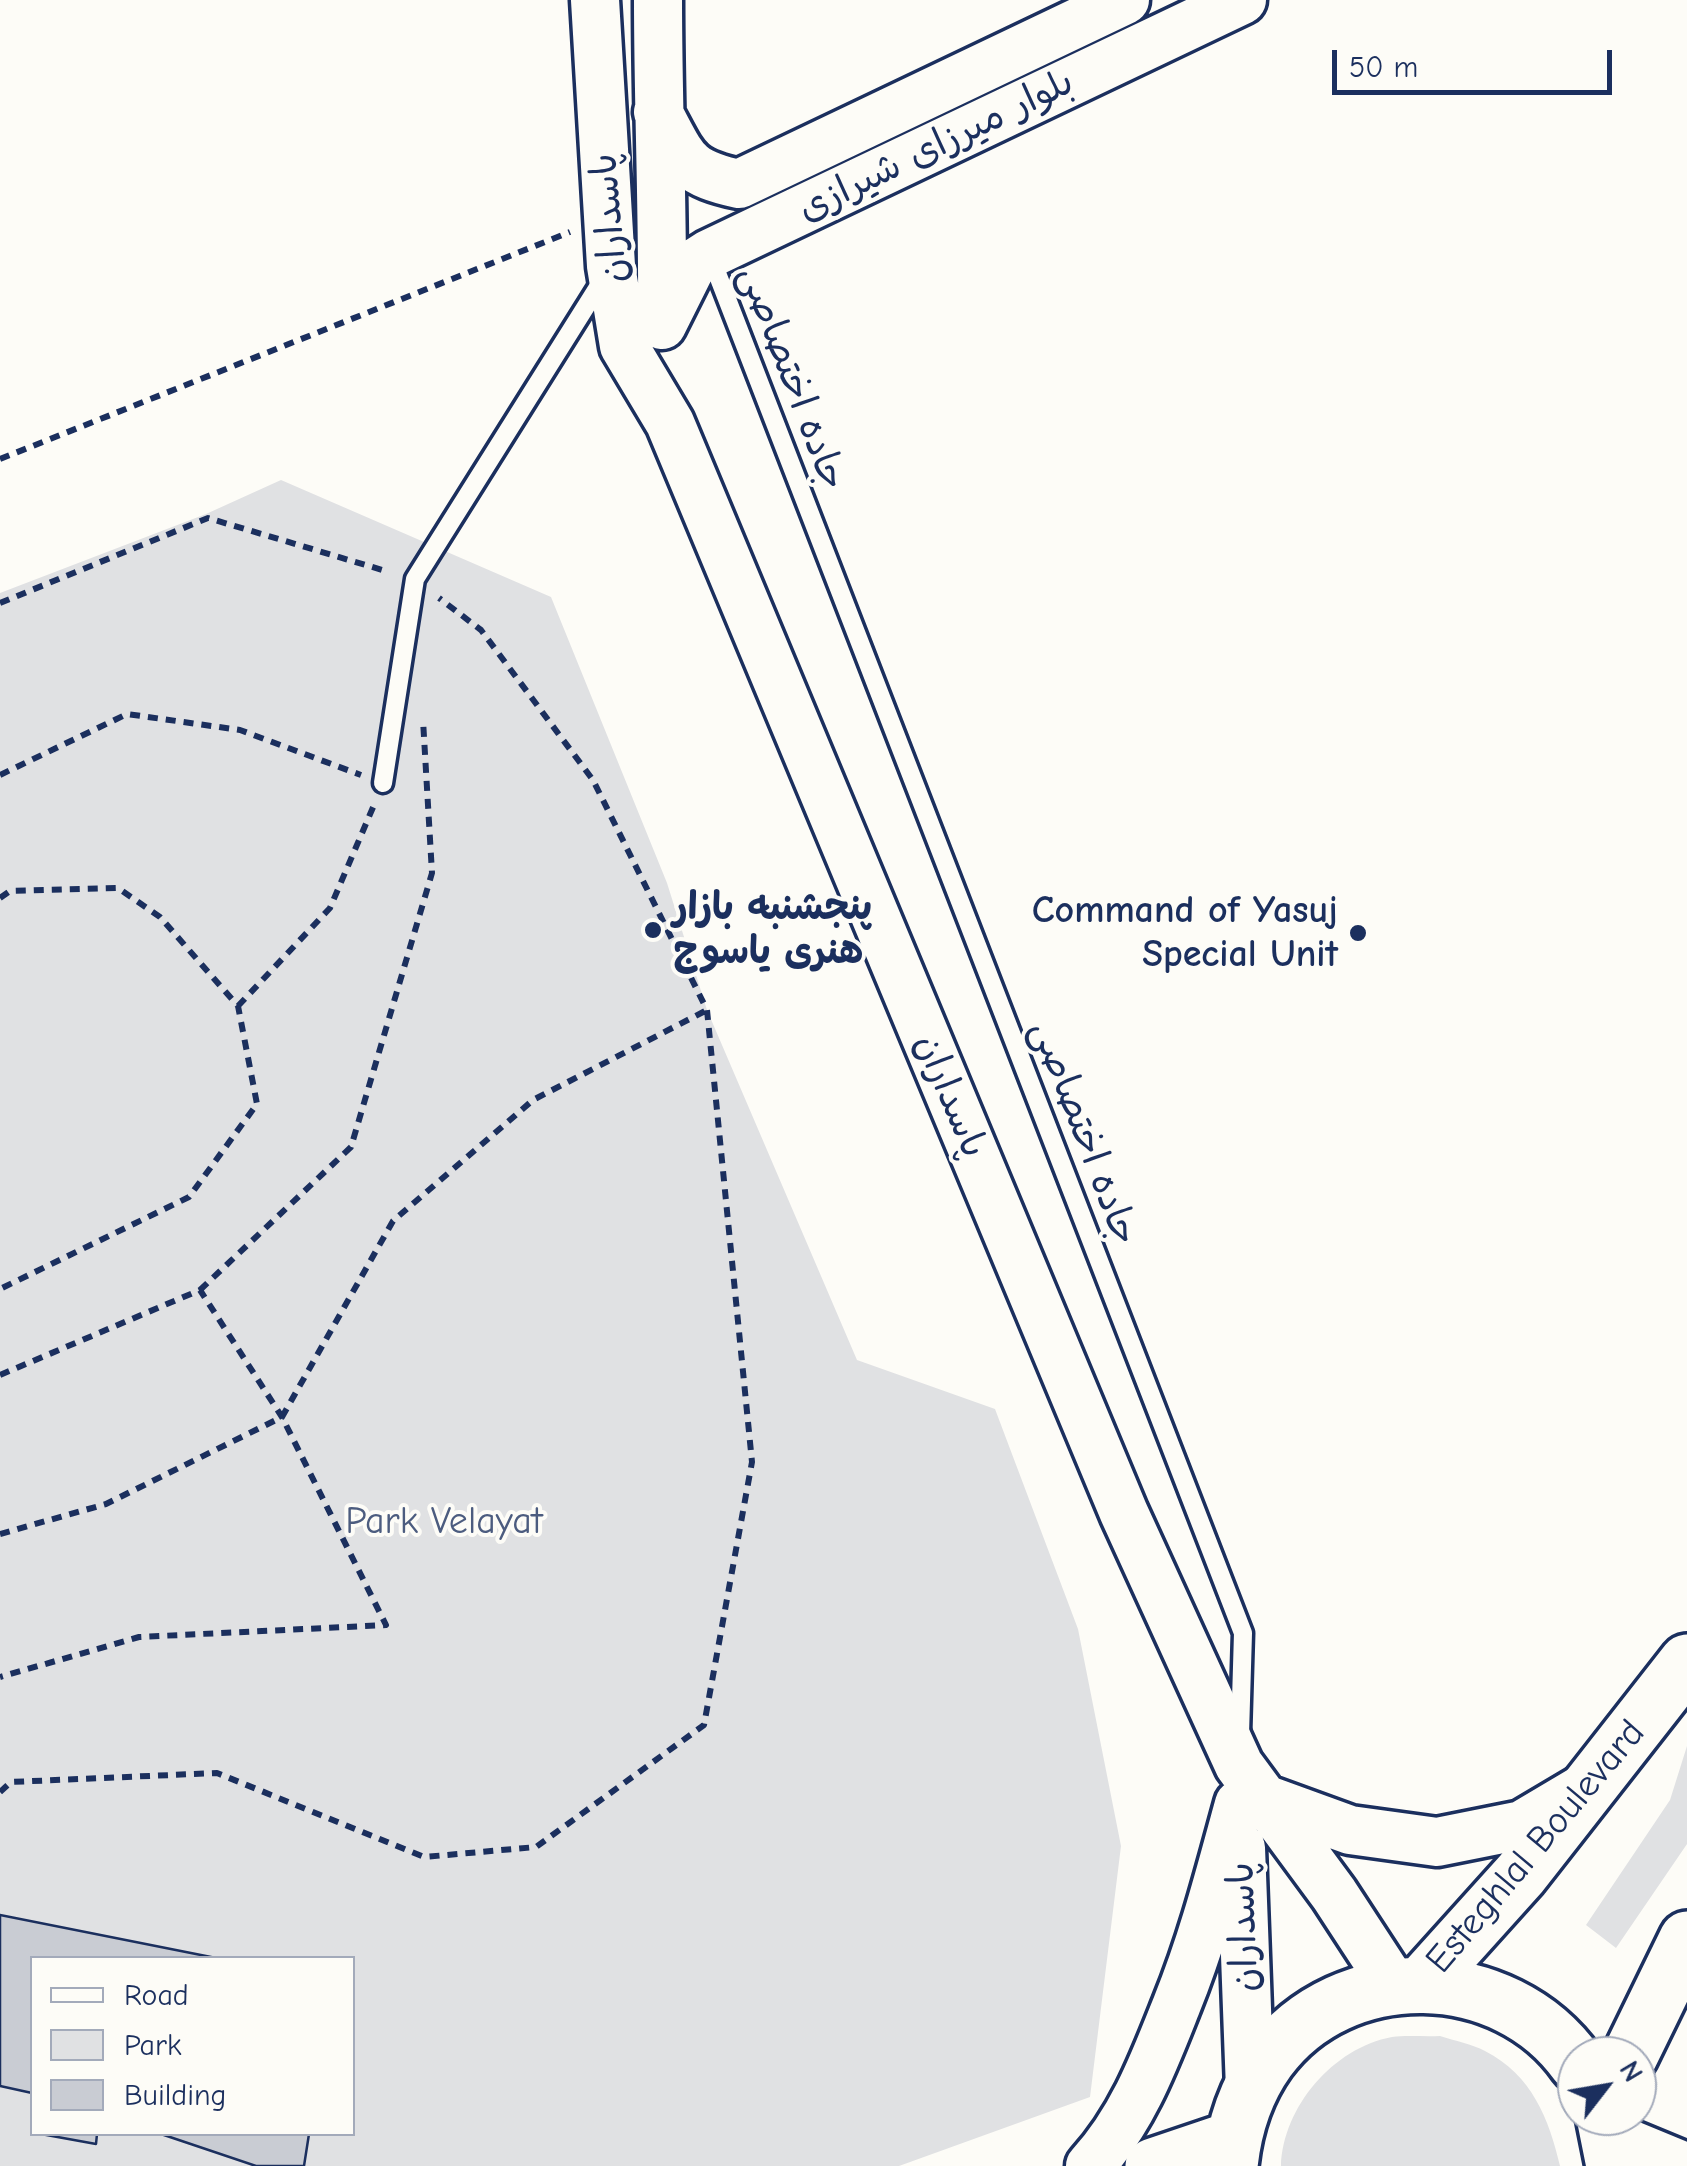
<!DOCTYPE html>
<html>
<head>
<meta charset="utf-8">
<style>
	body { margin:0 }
	#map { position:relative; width:1687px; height:2166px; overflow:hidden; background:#fdfcf7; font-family:"Comic Neue",sans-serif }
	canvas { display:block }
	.legend { position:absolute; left:30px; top:1956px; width:325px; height:180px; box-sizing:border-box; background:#fdfcf7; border:2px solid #a3aaba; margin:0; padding:12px 18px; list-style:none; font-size:30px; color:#1b2f5e }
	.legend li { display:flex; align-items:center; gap:20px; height:50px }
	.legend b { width:50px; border:2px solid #a3aaba }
	.north { position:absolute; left:1557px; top:2036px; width:100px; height:100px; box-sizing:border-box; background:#fdfcf7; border:2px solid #a3aaba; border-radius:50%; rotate:59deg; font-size:28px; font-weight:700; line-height:40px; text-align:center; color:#1b2f5e }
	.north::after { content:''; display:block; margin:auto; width:35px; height:45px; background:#1b2f5e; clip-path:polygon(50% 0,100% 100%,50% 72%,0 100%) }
	.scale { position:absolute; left:1332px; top:50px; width:280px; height:45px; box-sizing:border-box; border:5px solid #1b2f5e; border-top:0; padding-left:12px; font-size:30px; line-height:35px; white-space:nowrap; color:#1b2f5e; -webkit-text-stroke:8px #fdfcf7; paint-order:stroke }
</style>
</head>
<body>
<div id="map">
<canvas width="1687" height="2166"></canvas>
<ul class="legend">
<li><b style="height:12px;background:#fdfcf7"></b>Road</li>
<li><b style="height:28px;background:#e0e1e3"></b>Park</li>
<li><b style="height:28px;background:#c9ccd3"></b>Building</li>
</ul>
<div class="north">N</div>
<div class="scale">50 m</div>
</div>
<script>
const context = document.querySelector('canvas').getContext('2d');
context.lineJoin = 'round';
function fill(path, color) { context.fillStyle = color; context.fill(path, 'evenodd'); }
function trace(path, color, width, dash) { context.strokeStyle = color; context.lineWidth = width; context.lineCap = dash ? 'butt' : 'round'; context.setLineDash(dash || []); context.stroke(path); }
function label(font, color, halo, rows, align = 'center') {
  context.font = font + ' "Comic Neue","Playpen Sans Arabic",sans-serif'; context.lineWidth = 8; context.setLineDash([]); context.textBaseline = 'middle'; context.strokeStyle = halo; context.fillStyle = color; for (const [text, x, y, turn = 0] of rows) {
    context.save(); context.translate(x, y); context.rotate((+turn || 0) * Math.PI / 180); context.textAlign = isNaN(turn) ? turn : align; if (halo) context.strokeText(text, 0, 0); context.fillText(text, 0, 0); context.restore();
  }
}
fill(new Path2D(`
	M 281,480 L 551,597 L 667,883 L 707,1010 L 857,1360 L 995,1409 L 1078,1629 L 1121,1846 L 1090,2097 L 899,2166 L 0,2166 L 0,593 L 206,514 ZM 32,1958 L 352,1958 L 352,2134 L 32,2134 Z
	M 1687,1746 L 1687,1844 L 1616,1948 L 1586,1925 L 1670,1800 Z
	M 1440,2036 C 1455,2041 1472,2044 1485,2051 C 1532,2075 1549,2119 1560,2166 L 1281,2166 C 1283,2107 1333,2048 1392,2037 C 1407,2035 1425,2037 1440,2036 Z`), '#e0e1e3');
const building = new Path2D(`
	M 0,1915 L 216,1958 L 32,1958 L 32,2093 L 0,2086 Z
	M 41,2134 L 97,2134 L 96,2144 Z
	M 161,2134 L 309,2134 L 304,2166 L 256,2166 Z`);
fill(building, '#c9ccd3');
trace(building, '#1b2f5e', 2.5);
const service = new Path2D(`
	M 710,255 L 1243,1633 L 1240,1734
	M 383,783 L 415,579 L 605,276`);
const secondary = new Path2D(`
	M 595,0 L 611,266 L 624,346 L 670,423 L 1124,1513 L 1239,1765 L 1334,1894 L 1394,1986
	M 658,0 C 658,105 663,210 662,315
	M 658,112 C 684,160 684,172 739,184 L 1125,0
	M 662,325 L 692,265 L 709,254 L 1242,0
	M 1262,1798 L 1350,1830 L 1437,1842 L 1522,1825 L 1581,1790
	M 1241,1848 L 1250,2089
	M 1610,2136 L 1683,2166
	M 1090,2166 C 1133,2119 1154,2062 1177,2004 C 1204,1937 1220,1873 1239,1804`);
const primary = new Path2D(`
	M 1422,1984 L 1521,1874 L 1687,1662
	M 1630,2056 L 1687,1939
	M 1604,2116 L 1614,2166
	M 1153,2166 L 1233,2139
	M 1230,2166 C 1234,2127 1245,2092 1268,2060 C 1343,1958 1505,1962 1577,2064`);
trace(service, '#1b2f5e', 25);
trace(secondary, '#1b2f5e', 55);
trace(primary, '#1b2f5e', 62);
trace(new Path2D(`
	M 0,459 L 570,232
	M 0,603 L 208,518 L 389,572
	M 0,775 L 127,714 L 240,730 L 361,775
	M 0,898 L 10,891 L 118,888 L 160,917 L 238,1006 L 257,1104 L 189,1197 L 0,1289
	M 238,1006 L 330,908 L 374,805
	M 200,1290 L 351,1147 L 432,873 L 423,720
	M 0,1375 L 200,1290 L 282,1417 L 386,1625 L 139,1637 L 0,1677
	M 0,1534 L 106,1504 L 282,1417 L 393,1221 L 533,1100 L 707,1010
	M 0,1792 L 11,1782 L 217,1773 L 424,1857 L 536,1847 L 704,1725 L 752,1462 L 707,1010 L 593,780 L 481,630 L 439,598`), '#1b2f5e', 6, [10, 8]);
trace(service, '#fdfcf7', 18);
trace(secondary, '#fdfcf7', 48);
trace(primary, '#fdfcf7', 55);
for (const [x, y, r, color] of [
	[653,930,10,"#1b2f5e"],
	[1358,933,10,"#1b2f5e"]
]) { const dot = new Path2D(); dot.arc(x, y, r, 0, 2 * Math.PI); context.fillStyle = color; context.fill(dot); trace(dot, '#fdfcf7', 4); }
label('38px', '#1b2f5e', '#fdfcf7', [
	["بلوار میرزای شیرازی",936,146,-26],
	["پاسداران",610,218,-95],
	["جاده اختصاصی",792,378,69],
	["پاسداران",950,1096,67],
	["جاده اختصاصی",1084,1133,69],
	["Esteghlal Boulevard",1536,1847,-50],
	["پاسداران",1244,1927,-92]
]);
label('bold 38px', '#1b2f5e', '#fdfcf7', [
	["پنجشنبه بازار",673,908],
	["هنری یاسوج",673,952],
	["Command of Yasuj",1338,911,"right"],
	["Special Unit",1338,955,"right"]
], 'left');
label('38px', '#4c5c7f', '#fdfcf7', [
	["Park Velayat",444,1522]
]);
</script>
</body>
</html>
